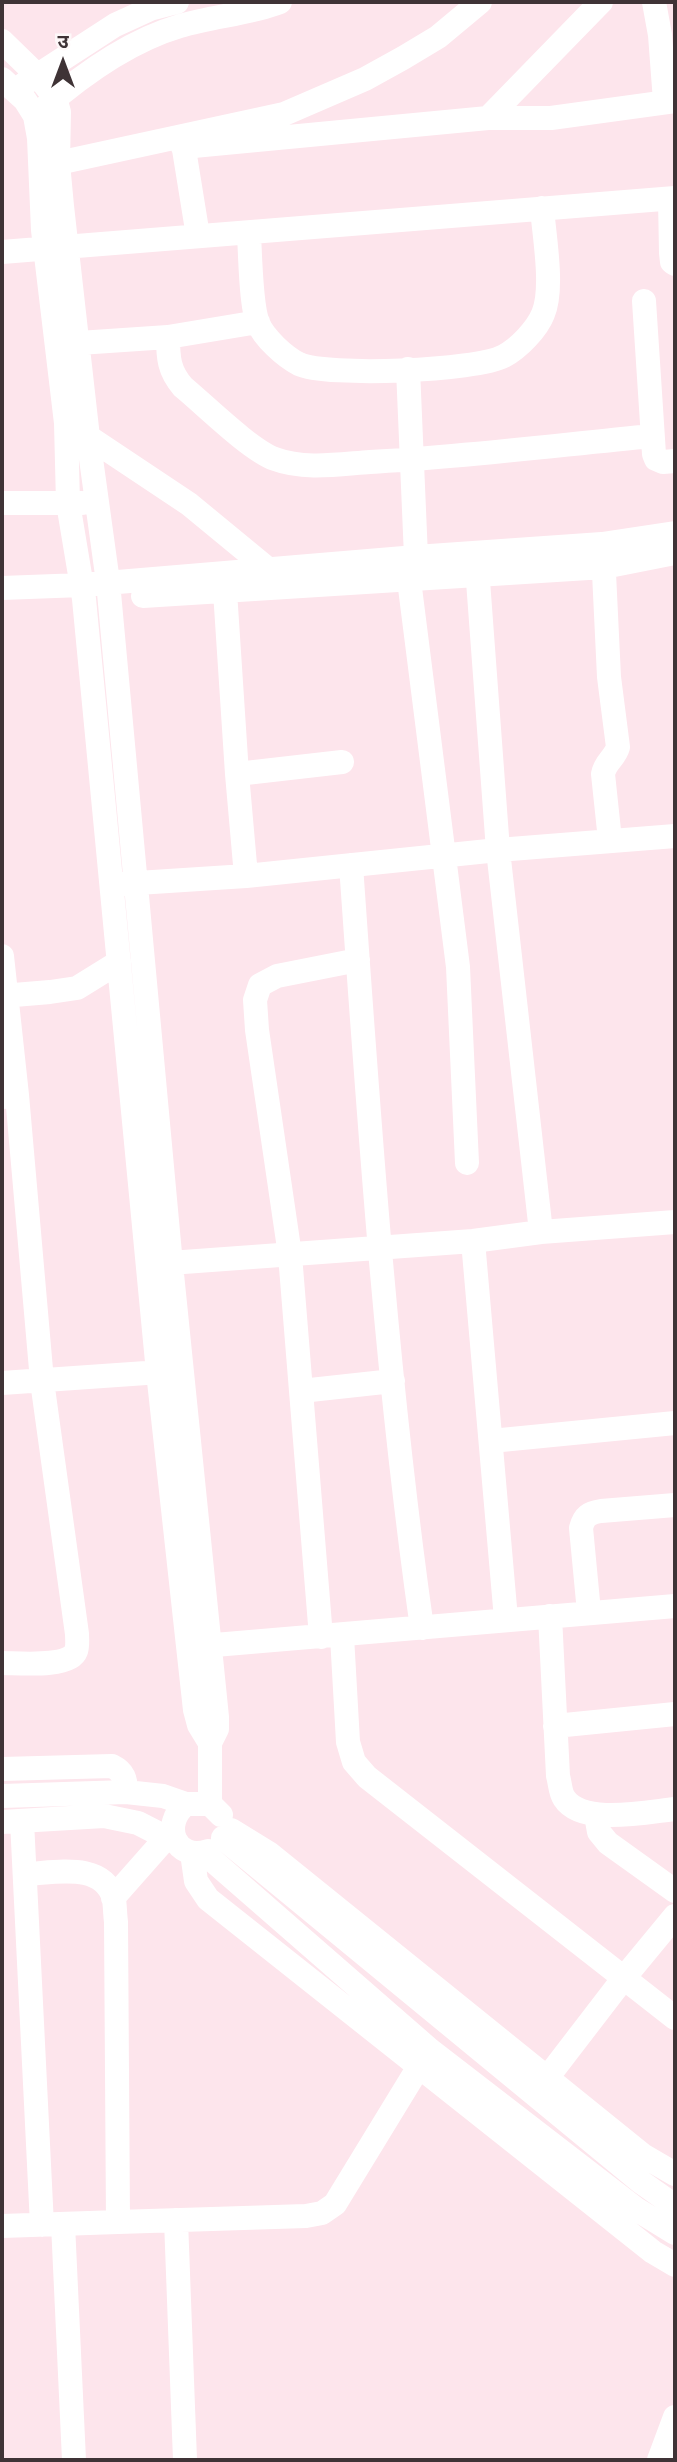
<!DOCTYPE html>
<html>
<head>
<meta charset="utf-8">
<style>
	body { margin:0 }
	#map { position:relative; width:677px; height:2462px; overflow:hidden; background:#fde5ec; font-family:"Fira Sans Condensed","Noto Sans Devanagari",sans-serif }
	canvas { display:block }
	.frame { position:absolute; inset:0; border:4px solid #3f3336; pointer-events:none }
	.north { position:absolute; left:28px; top:28px; width:70px; height:70px; -webkit-text-stroke:5px #fef8f9; paint-order:stroke; rotate:0deg; font-size:19px; font-weight:700; line-height:28px; text-align:center; color:#3f3336 }
	.north::after { content:''; display:block; margin:auto; width:24px; height:32px; background:#3f3336; clip-path:polygon(50% 0,100% 100%,50% 72%,0 100%) }
</style>
</head>
<body>
<div id="map">
<canvas width="677" height="2462"></canvas>
<div class="frame"></div>
<div class="north">उ</div>
</div>
<script>
const context = document.querySelector('canvas').getContext('2d');
context.lineJoin = 'round';
function trace(path, color, width, dash) { context.strokeStyle = color; context.lineWidth = width; context.lineCap = dash ? 'butt' : 'round'; context.setLineDash(dash || []); context.stroke(path); }
trace(new Path2D(`
	M 654,2 L 660,35 L 665,101
	M 2,41 L 38,76 L 55,98 L 59,112 L 58,163 L 62,206 L 88,437 L 108,582 L 171,1264 L 217,1717 L 217,1729 L 210,1743 L 210,1804
	M 2,79 L 25,100 L 35,116 L 39,138 L 43,230 L 66,423 L 68,503 L 84,599 L 158,1372 L 195,1710 L 199,1725 L 210,1743
	M 24,84 L 115,25 L 150,9 L 177,2
	M 43,109 C 83,74 129,41 180,26 C 213,16 249,14 280,2
	M 488,118 L 601,2
	M 182,137 L 198,236
	M 183,147 L 488,118 L 551,118 L 675,101
	M 58,163 L 284,114 L 365,79 L 403,58 L 438,37 L 480,2
	M 670,199 L 671,253 L 672,262 L 675,264
	M 249,233 C 250,253 251,307 258,323 C 264,338 285,357 299,364 C 327,377 476,371 504,356 C 519,348 537,329 543,314 C 554,289 544,235 542,208
	M 2,252 L 675,198
	M 644,301 L 654,454 L 656,459 L 663,462 L 675,461
	M 168,337 C 168,358 169,371 183,387 C 206,406 250,450 275,459 C 304,470 340,464 370,462 C 464,457 558,445 652,436
	M 79,343 L 168,337 L 258,322
	M 408,369 L 416,557 L 409,580 L 458,967 L 467,1163
	M 81,432 L 189,504 L 274,574
	M 2,503 L 82,503
	M 603,552 L 609,677 L 618,747 C 615,758 605,762 603,774 L 610,840
	M 476,554 L 498,850 L 541,1232
	M 224,576 L 237,774 L 246,876
	M 2,588 L 82,585 L 416,557 L 602,544 L 675,533
	M 143,596 L 604,567 L 675,553
	M 237,774 L 342,762
	M 351,865 C 369,1120 386,1375 422,1628
	M 122,884 L 246,876 L 498,850 L 675,836
	M 2,956 L 17,1095
	M 2,996 L 50,992 L 77,988 L 119,962
	M 2,1097 L 17,1095 L 42,1381 L 77,1634 C 77,1638 78,1646 76,1651 C 70,1668 18,1663 2,1663
	M 473,1241 L 506,1619
	M 156,1264 L 473,1241 L 541,1232 L 675,1222
	M 2,1383 L 175,1371
	M 301,1391 L 290,1255 L 257,1030 L 255,1000 L 260,985 L 277,976 L 358,960
	M 491,1441 L 675,1423
	M 589,1612 L 581,1528 C 584,1516 589,1513 601,1511 L 675,1505
	M 550,1616 L 558,1776 C 560,1782 560,1792 564,1798 C 582,1826 646,1812 675,1809
	M 342,1636 L 348,1742 L 354,1762 L 367,1777 L 675,2018
	M 321,1637 L 301,1391 L 393,1381
	M 191,1647 L 675,1606
	M 555,1726 L 675,1714
	M 2,1769 L 112,1766 C 124,1772 126,1779 126,1792
	M 2,1796 L 126,1792 L 163,1796 L 186,1804 L 210,1804 L 221,1815
	M 186,1804 C 160,1825 176,1862 208,1851
	M 596,1815 L 599,1832 L 608,1843 L 675,1891
	M 22,1821 L 42,2225
	M 2,1822 L 104,1816 L 138,1823 L 177,1843
	M 231,1830 L 270,1854 L 644,2156 L 675,2174
	M 223,1838 L 641,2182 L 675,2206
	M 192,1853 L 196,1881 L 208,1899 L 653,2252 L 675,2265
	M 204,1853 L 430,2050 L 636,2209 L 675,2233
	M 113,1898 L 166,1838
	M 547,2078 L 623,1979 L 675,1916
	M 176,2220 L 185,2460
	M 118,2222 L 306,2216 L 322,2213 L 335,2204 L 426,2055
	M 63,2224 L 74,2460
	M 2,2226 L 118,2222 L 116,1922 C 115,1914 115,1906 114,1899 C 103,1861 55,1873 25,1874
	M 659,2460 L 675,2417`), '#fff', 24);
</script>
</body>
</html>
